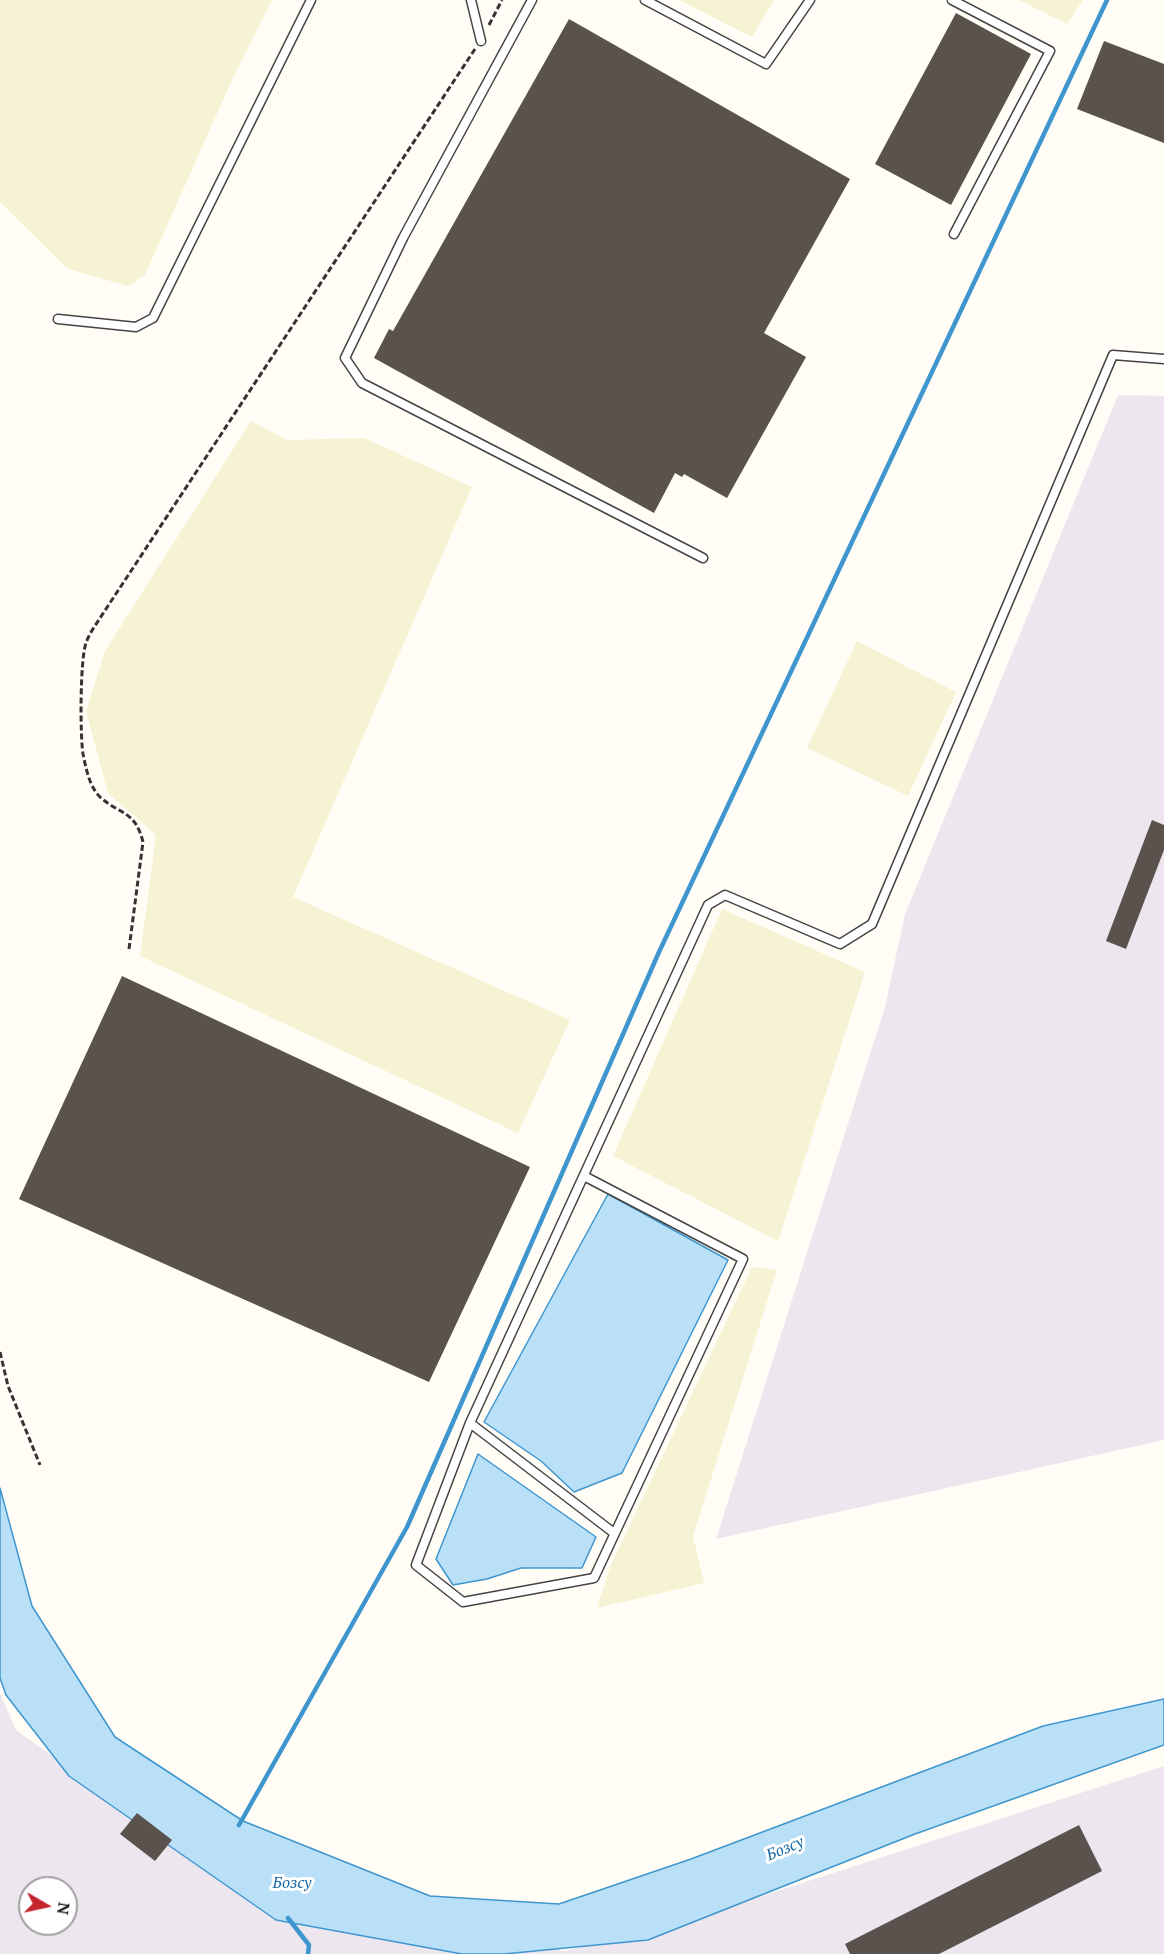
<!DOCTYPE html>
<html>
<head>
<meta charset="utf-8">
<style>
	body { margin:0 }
	#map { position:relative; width:1164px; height:1954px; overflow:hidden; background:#fffdf5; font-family:"PT Serif",serif }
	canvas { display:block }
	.north { position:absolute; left:18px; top:1876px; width:60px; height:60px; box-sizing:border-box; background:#fff; border:2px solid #a0a0a0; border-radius:50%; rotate:99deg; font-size:16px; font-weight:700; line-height:24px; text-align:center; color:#111 }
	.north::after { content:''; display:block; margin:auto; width:21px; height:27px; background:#c4262e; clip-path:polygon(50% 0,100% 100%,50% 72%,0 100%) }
</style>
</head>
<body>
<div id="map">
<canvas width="1164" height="1954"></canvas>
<div class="north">N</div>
</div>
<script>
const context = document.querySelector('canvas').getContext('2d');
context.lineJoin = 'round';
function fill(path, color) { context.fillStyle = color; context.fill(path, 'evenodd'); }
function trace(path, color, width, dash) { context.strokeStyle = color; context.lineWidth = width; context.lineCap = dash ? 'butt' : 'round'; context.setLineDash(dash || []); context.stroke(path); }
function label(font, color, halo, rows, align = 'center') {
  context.font = font + ' "PT Serif",serif'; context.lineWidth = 6; context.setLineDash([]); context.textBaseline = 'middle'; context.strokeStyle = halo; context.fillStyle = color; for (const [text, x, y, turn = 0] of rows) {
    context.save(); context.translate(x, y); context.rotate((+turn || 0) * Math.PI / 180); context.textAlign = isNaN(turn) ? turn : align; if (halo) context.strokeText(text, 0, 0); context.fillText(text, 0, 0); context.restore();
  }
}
fill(new Path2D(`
	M 1118,395 L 1164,396 L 1164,1440 L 716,1539 L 885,1007 L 905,914 Z
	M 0,1693 L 16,1730 L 199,1861 L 372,1930 L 566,1951 L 734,1905 L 1164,1766 L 1164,1954 L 0,1954 ZM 30,1888 L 66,1888 L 66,1924 L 30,1924 Z`), '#eee6ef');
fill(new Path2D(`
	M 0,0 L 272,0 L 232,80 L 145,275 L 128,286 L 68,269 L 0,202 Z
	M 679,0 L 774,0 L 752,37 Z
	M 1019,0 L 1083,0 L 1067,24 Z
	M 251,421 L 287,440 L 364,438 L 472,487 L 293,897 L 570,1020 L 518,1133 L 140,956 L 156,835 L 108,793 L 86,711 L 105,651 Z
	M 857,641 L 956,692 L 908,796 L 807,748 Z
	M 722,909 L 865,972 L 778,1241 L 613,1156 Z
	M 752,1267 L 777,1270 L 693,1536 L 704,1583 L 597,1608 L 610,1567 Z`), '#f6f3d4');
const water = new Path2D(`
	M 608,1194 L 728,1260 L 622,1473 L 574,1492 L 541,1461 L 484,1422 Z
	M 478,1454 L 596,1537 L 582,1568 L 521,1568 L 487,1579 L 453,1585 L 436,1559 Z
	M 0,1488 L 32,1606 L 115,1737 L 243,1821 L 430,1896 L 559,1904 L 691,1859 L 1043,1726 L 1164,1699 L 1164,1745 L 915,1834 L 648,1940 L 504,1954 L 462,1954 L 276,1920 L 69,1776 L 6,1695 L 0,1678 Z`);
fill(water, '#b9e0f7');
trace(water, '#3f96cf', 1.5);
trace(new Path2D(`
	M 239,1825 L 407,1527 L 659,952 L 1107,0
	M 288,1918 L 309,1945 L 308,1954`), '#3f96cf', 4.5);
fill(new Path2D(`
	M 956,13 L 1031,54 L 951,205 L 875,164 Z
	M 569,19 L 850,179 L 764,333 L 806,357 L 727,498 L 684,474 L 682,477 L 675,473 L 654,513 L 374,358 L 389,329 L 393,331 Z
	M 1104,41 L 1164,64 L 1164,143 L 1077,109 Z
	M 1152,820 L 1164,825 L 1164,850 L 1126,949 L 1106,941 Z
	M 122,976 L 530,1167 L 429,1382 L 19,1199 Z
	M 137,1813 L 172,1840 L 155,1861 L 120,1834 Z
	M 1079,1825 L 1102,1871 L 939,1954 L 850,1954 L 845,1944 Z`), '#5a524d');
const lane = new Path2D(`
	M 471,0 L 481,41
	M 532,0 L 403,238 L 345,358 L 362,383 L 703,558
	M 645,0 L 766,64 L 810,0
	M 952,0 L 1050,51 L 954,234
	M 58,319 L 136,327 L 153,318 L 311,0
	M 584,1176 L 743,1259 L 594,1578 L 463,1602 L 416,1565 L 470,1423 L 708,905 L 725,895 L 840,944 L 872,924 L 1113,355 L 1164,359
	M 470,1423 L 614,1533`);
trace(lane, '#444', 11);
trace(new Path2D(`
	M 489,25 L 502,0
	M 129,949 L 143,842 C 135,810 120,815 100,797 C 89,786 86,768 83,754 C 80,735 80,660 86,643 C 89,634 95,626 100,618 L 475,49
	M 0,1352 L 8,1386 L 40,1465`), '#333', 3, [6, 3]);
trace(lane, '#fff', 8);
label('italic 16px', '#1768a6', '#fff', [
	["Бозсу",785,1849,-23],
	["Бозсу",292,1883]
]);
</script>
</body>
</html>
